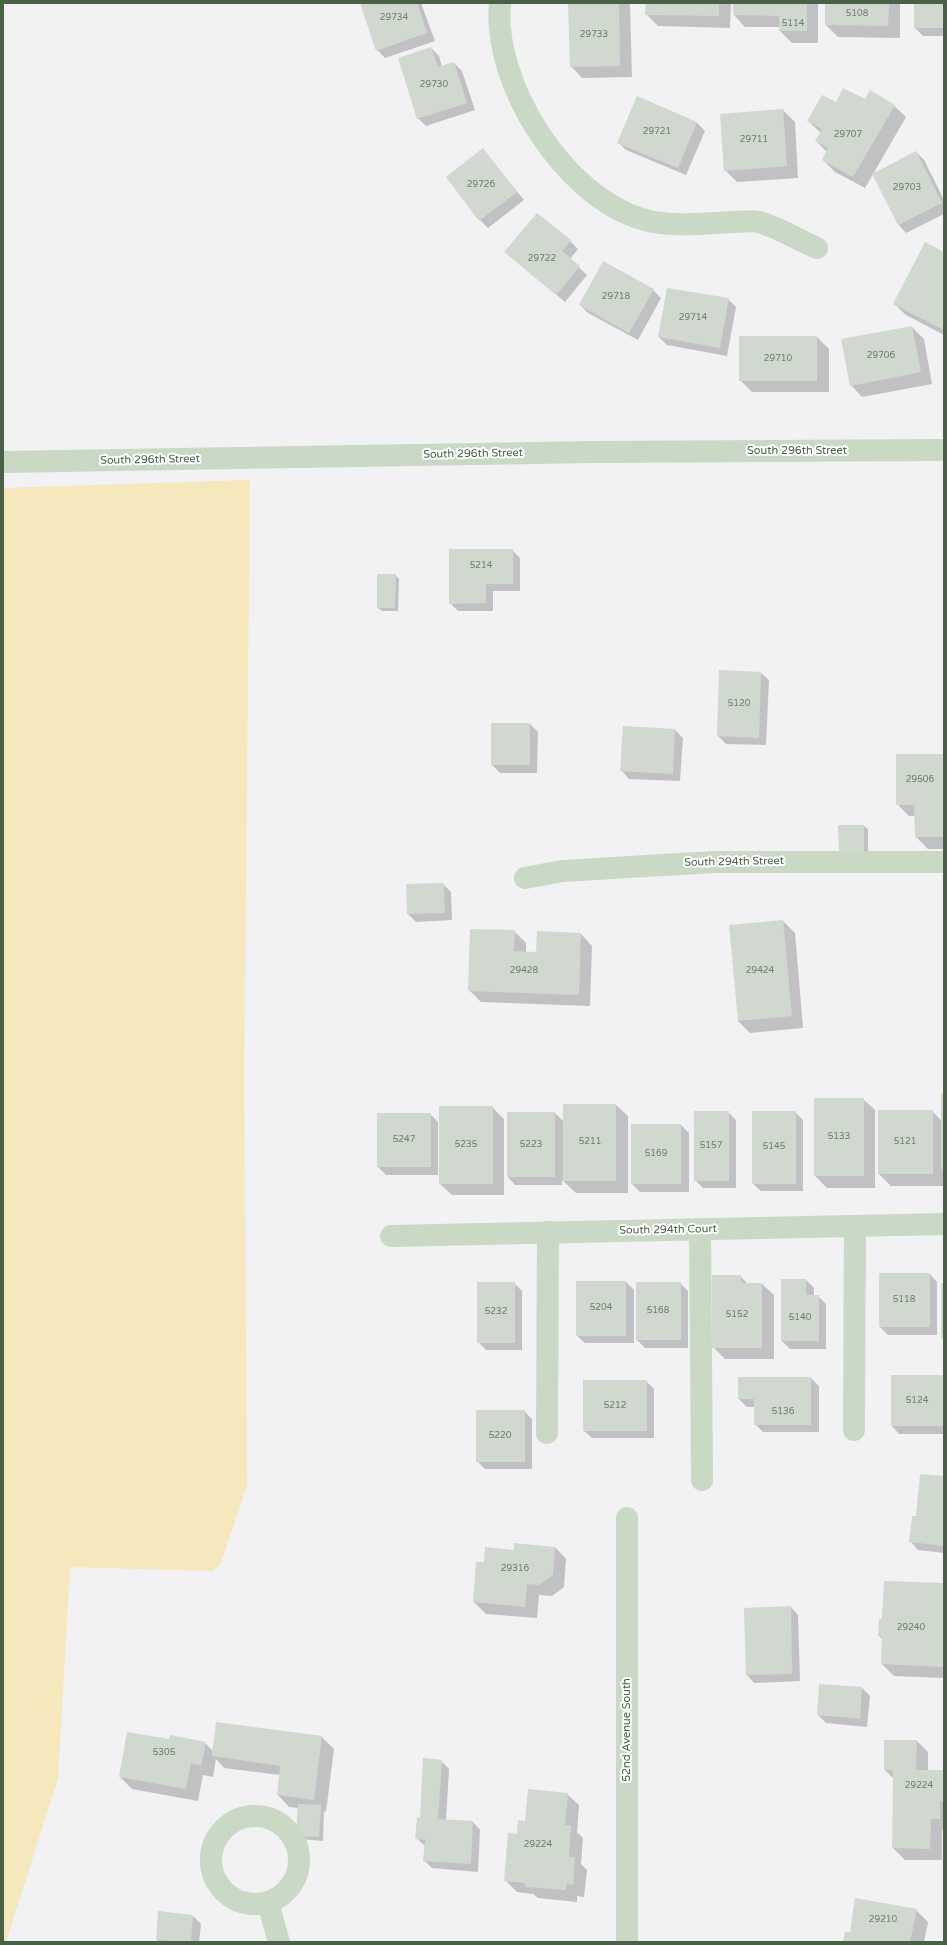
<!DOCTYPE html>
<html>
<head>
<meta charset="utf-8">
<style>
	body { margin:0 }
	#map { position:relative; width:947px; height:1945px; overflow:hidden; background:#f2f1f3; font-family:"Varela Round",sans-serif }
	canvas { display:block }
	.frame { position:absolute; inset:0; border:4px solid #4a6047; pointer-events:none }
</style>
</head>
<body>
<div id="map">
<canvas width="947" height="1945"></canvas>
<div class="frame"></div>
</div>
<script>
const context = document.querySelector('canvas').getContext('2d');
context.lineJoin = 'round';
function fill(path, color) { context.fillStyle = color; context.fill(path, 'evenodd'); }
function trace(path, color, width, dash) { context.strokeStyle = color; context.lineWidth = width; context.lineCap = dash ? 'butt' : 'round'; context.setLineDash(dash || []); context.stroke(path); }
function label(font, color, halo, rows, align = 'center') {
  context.font = font + ' "Varela Round",sans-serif'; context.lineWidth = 4; context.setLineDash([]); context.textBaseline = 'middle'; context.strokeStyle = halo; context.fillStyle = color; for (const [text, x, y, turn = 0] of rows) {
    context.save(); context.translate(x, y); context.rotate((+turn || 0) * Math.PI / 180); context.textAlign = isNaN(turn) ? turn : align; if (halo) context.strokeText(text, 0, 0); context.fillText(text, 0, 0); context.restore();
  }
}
fill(new Path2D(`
	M 250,480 L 244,1078 L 247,1486 L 221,1563 L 213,1571 L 70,1567 L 58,1779 L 6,1942 L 3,1942 L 3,488 Z`), '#f4e8bc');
fill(new Path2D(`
	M 361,3 L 421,3 L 435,41 L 385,58 L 377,50 Z
	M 569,3 L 630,3 L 632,77 L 582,78 L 571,66 Z
	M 647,3 L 731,3 L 730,28 L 658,26 L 646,14 Z
	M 734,3 L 818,3 L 818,43 L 792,43 L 780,31 L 780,27 L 745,27 L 734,15 Z
	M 826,3 L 900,3 L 900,38 L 838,37 L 826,25 Z
	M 915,3 L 944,3 L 944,36 L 923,36 L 915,28 Z
	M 431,48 L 439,56 L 442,67 L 454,63 L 462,71 L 475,110 L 426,126 L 418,118 Z
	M 637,97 L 697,123 L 705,131 L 686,175 L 626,150 L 618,142 Z
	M 865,101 L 894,106 L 906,117 L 865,188 L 835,172 L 823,160 L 827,152 L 816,141 L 821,133 L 808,121 L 837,103 Z
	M 783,110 L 795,122 L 798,178 L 737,182 L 725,170 Z
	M 483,150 L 524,200 L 488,228 L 480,220 Z
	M 916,152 L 924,160 L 944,200 L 944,214 L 906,233 L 899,225 L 873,174 Z
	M 570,241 L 578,249 L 570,259 L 587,275 L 565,302 L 506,252 Z
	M 944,253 L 944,335 L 906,315 L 894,304 Z
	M 653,290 L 661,298 L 638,340 L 588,313 L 580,305 Z
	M 728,299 L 736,307 L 727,356 L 667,345 L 659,337 Z
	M 912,327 L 924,339 L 932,384 L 862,397 L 851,385 Z
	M 817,337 L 829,349 L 829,392 L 752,392 L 740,380 Z
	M 512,550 L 520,558 L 520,591 L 493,591 L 493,611 L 458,611 L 450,603 Z
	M 395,575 L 399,579 L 398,611 L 382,611 L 378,608 Z
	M 720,671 L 761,673 L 769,680 L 766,745 L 726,744 L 718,736 Z
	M 530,724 L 538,732 L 537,773 L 500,773 L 492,765 Z
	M 624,727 L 675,730 L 683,738 L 680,781 L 629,779 L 622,771 Z
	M 944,755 L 944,849 L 928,849 L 916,837 L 915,816 L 909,816 L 897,804 Z
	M 864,826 L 868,829 L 868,854 L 843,854 Z
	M 443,884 L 451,892 L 452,920 L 416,922 L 408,914 Z
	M 783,921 L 795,933 L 803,1028 L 750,1033 L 738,1021 Z
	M 514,931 L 526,943 L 526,953 L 537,953 L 581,934 L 592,946 L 590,1006 L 481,1002 L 469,990 Z
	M 944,1095 L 944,1186 L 891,1186 L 879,1174 L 932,1111 L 942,1121 Z
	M 863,1099 L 875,1110 L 875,1188 L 827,1188 L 815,1176 Z
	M 564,1105 L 616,1105 L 628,1116 L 628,1193 L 576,1193 L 562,1180 L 562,1185 L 515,1185 L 508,1177 L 555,1113 L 564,1122 Z
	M 492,1107 L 504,1119 L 504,1195 L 452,1195 L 440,1184 Z
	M 728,1112 L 736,1120 L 736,1188 L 703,1188 L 695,1180 Z
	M 795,1112 L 803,1120 L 803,1191 L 761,1191 L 753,1184 Z
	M 378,1114 L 430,1114 L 438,1122 L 438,1175 L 386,1175 L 378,1167 Z
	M 681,1125 L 689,1133 L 689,1192 L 640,1192 L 632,1184 Z
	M 930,1274 L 937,1282 L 937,1335 L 888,1335 L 880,1327 Z
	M 740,1276 L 748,1284 L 762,1284 L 774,1295 L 774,1359 L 725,1359 L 713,1347 Z
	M 806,1280 L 814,1288 L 814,1296 L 818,1296 L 826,1304 L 826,1349 L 790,1349 L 782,1341 Z
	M 626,1282 L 634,1290 L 634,1343 L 585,1343 L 577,1336 Z
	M 514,1283 L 522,1291 L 522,1350 L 486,1350 L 478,1342 Z
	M 680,1283 L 688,1291 L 688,1348 L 645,1348 L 637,1340 Z
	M 892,1376 L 944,1376 L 944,1434 L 899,1434 L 892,1426 Z
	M 811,1378 L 819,1386 L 819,1432 L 763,1432 L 755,1424 L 755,1407 L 747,1407 L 739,1399 Z
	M 646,1381 L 654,1389 L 654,1438 L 592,1438 L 584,1431 Z
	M 524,1411 L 532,1419 L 532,1469 L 485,1469 L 477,1461 Z
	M 944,1477 L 944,1553 L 918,1550 L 911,1542 L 917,1518 Z
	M 555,1547 L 566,1559 L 564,1587 L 552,1596 L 539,1595 L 537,1618 L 486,1614 L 474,1602 L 485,1563 L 515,1551 Z
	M 944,1584 L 944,1678 L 894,1676 L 882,1664 L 883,1640 L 879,1636 L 880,1620 L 883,1620 Z
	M 791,1607 L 798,1615 L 800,1681 L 754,1683 L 747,1675 Z
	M 820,1685 L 862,1688 L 870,1696 L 867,1727 L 826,1723 L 818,1715 Z
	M 217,1723 L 322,1737 L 334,1749 L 326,1812 L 324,1811 L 323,1841 L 301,1839 L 297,1836 L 298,1808 L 289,1807 L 278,1795 L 280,1775 L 224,1768 L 216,1759 L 213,1777 L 203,1775 L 198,1801 L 132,1789 L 120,1777 L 170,1740 L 205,1743 L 213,1751 Z
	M 917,1741 L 928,1752 L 928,1771 L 944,1771 L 944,1830 L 942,1830 L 942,1860 L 905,1860 L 893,1848 L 894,1779 L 885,1770 Z
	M 441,1761 L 449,1769 L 446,1821 L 473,1822 L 480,1830 L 478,1872 L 432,1868 L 424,1860 L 425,1846 L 416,1838 Z
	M 567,1794 L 579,1805 L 577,1832 L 583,1838 L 581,1864 L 587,1870 L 584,1897 L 577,1896 L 577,1902 L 538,1898 L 533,1894 L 517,1892 L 505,1880 L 518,1835 Z
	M 916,1910 L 928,1922 L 924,1942 L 844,1942 L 851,1934 Z
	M 193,1916 L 201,1924 L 199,1942 L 159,1942 L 157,1940 Z`), '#0003');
fill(new Path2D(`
	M 360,3 L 417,3 L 427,33 L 376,51 Z
	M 568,3 L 619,3 L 620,66 L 570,67 Z
	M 646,3 L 719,3 L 719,16 L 645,15 Z
	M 733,3 L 807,3 L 807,31 L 779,31 L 779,16 L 733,15 Z
	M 825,3 L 889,3 L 888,26 L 825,25 Z
	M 914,3 L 944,3 L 944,28 L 914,28 Z
	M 431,47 L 438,67 L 454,62 L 467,103 L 417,119 L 398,58 Z
	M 843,88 L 865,99 L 870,90 L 895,105 L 853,177 L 822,160 L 828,148 L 815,141 L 822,129 L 807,121 L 822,95 L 836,102 Z
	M 637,96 L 697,122 L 678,168 L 617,143 Z
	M 783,109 L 787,166 L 724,171 L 720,114 Z
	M 483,148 L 517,192 L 479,221 L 446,177 Z
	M 916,151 L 942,203 L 898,225 L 872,174 Z
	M 537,213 L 571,240 L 562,251 L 580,266 L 556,295 L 504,252 Z
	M 925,242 L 944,252 L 944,330 L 893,304 Z
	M 603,261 L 654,289 L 629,333 L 579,305 Z
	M 667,288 L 729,298 L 720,348 L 658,337 Z
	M 912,326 L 921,372 L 850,386 L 841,339 Z
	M 739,336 L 817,336 L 817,381 L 739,381 Z
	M 449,549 L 513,549 L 513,584 L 486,584 L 486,603 L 449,604 Z
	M 377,574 L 396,574 L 395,608 L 377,608 Z
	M 719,670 L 761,672 L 759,738 L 717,736 Z
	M 491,723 L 530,723 L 530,765 L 491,765 Z
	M 623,726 L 675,729 L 673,774 L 620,771 Z
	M 896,754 L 944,754 L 944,837 L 915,837 L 914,805 L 896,805 Z
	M 838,825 L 864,825 L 864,851 L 839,851 Z
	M 444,883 L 445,913 L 407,914 L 406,884 Z
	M 783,920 L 792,1016 L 738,1021 L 729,925 Z
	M 470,929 L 515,930 L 514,951 L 536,952 L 537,931 L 581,933 L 579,995 L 468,991 Z
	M 941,1094 L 944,1094 L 944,1169 L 941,1169 Z
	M 814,1098 L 864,1098 L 864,1176 L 814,1176 Z
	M 563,1104 L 616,1104 L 616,1181 L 563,1181 Z
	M 439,1106 L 493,1106 L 493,1184 L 439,1184 Z
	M 878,1110 L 933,1110 L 933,1174 L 878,1174 Z
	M 694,1111 L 729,1111 L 729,1181 L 694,1181 Z
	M 752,1111 L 796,1111 L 796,1184 L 752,1184 Z
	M 507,1112 L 555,1112 L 555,1177 L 507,1177 Z
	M 377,1113 L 431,1113 L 431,1167 L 377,1167 Z
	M 631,1124 L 681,1124 L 681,1184 L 631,1184 Z
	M 879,1273 L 930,1273 L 930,1327 L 879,1327 Z
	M 712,1275 L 741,1275 L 741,1283 L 762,1283 L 762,1348 L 712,1348 Z
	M 781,1279 L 806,1279 L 806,1295 L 819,1295 L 819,1341 L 781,1341 Z
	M 576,1281 L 626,1281 L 626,1336 L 576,1336 Z
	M 477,1282 L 515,1282 L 515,1343 L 477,1343 Z
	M 636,1282 L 681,1282 L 681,1340 L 636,1340 Z
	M 941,1283 L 944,1283 L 944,1339 L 941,1339 Z
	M 891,1375 L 944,1375 L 944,1426 L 891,1426 Z
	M 738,1377 L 811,1377 L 811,1425 L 754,1425 L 754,1399 L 738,1399 Z
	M 583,1380 L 647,1380 L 647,1431 L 583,1431 Z
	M 476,1410 L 525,1410 L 525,1462 L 476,1462 Z
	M 920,1474 L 944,1476 L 944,1546 L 909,1542 L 912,1516 L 916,1516 Z
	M 514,1543 L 555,1547 L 553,1575 L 539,1585 L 527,1584 L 525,1607 L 473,1602 L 476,1562 L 484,1562 L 485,1547 L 514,1550 Z
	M 884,1581 L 944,1583 L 944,1667 L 881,1664 L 882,1636 L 878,1636 L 879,1619 L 882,1619 Z
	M 791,1606 L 792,1674 L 746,1675 L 744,1608 Z
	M 819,1684 L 862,1687 L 860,1719 L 817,1715 Z
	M 216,1722 L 322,1736 L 314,1800 L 277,1795 L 280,1766 L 212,1756 Z
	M 127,1732 L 169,1739 L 170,1735 L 206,1742 L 201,1766 L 191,1763 L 186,1789 L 119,1777 Z
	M 884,1740 L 917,1740 L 916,1770 L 944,1770 L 944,1801 L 940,1801 L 940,1819 L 931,1819 L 930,1849 L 892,1848 L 893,1770 L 884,1770 Z
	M 423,1758 L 442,1760 L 438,1819 L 473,1821 L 471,1864 L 423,1861 L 425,1840 L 415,1839 L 417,1817 L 420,1818 Z
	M 528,1789 L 568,1793 L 565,1825 L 571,1825 L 569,1857 L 575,1857 L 573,1885 L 566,1884 L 566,1890 L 525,1887 L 525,1883 L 504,1881 L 508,1833 L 517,1834 L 518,1820 L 525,1821 Z
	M 298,1804 L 321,1805 L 319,1837 L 296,1836 Z
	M 855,1898 L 917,1909 L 910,1942 L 843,1942 L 845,1932 L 850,1932 Z
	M 158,1911 L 193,1915 L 191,1942 L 156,1940 Z`), '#d0d8d0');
trace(new Path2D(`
	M 500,3 C 492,83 564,196 642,219 C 669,228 707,223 735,222 C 743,222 752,220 759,222 C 775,226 801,241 817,248
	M 3,462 L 593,452 L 944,450
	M 525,878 L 562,871 L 714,862 L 944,862
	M 700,1229 L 702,1480
	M 391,1236 L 944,1224
	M 854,1430 L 855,1226
	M 547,1433 L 548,1232
	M211 1860a44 44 0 1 1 88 0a44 44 0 1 1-88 0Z
	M 268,1903 L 279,1942
	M 627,1942 L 627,1518`), '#c9d9c6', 22);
label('9px', '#6c7e69', null, [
	["5108",857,14],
	["29734",394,18],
	["5114",793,24],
	["29733",594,35],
	["29730",434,85],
	["29721",657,132],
	["29707",848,135],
	["29711",754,140],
	["29726",481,185],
	["29703",907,188],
	["29722",542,259],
	["29718",616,297],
	["29714",693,318],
	["29706",881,356],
	["29710",778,359],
	["5214",481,566],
	["5120",739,704],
	["29506",920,780],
	["29428",524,971],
	["29424",760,971],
	["5133",839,1137],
	["5247",404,1140],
	["5211",590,1142],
	["5121",905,1142],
	["5235",466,1145],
	["5223",531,1145],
	["5157",711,1146],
	["5145",774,1147],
	["5169",656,1154],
	["5118",904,1300],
	["5204",601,1308],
	["5168",658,1311],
	["5232",496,1312],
	["5152",737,1315],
	["5140",800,1318],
	["5124",917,1401],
	["5212",615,1406],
	["5136",783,1412],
	["5220",500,1436],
	["29316",515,1569],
	["29240",911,1628],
	["5305",164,1753],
	["29224",919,1786],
	["29224",538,1845],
	["29210",883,1920]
]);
label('11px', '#4a6047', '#fff', [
	["South 296th Street",797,451],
	["South 296th Street",473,454,-1],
	["South 296th Street",150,460,-1],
	["South 294th Street",734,862,-1],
	["South 294th Court",668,1230,-1],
	["52nd Avenue South",627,1730,-90]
]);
</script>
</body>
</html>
